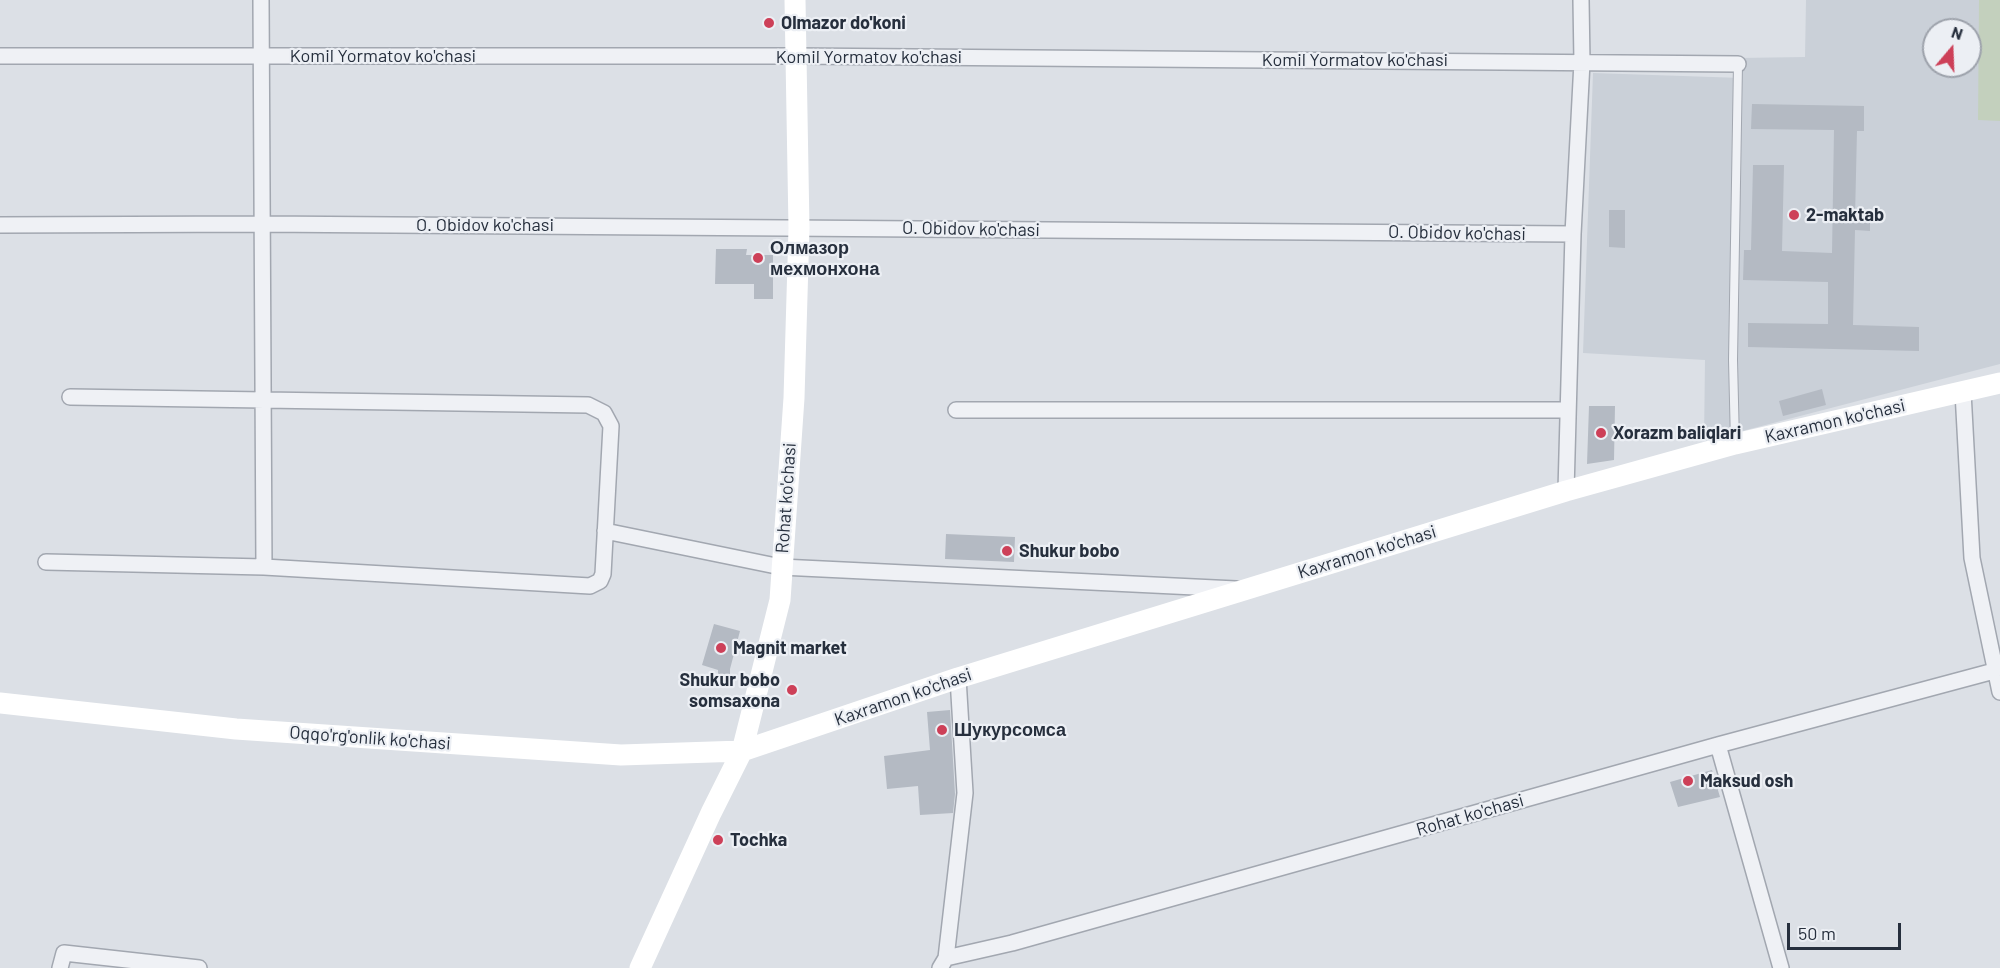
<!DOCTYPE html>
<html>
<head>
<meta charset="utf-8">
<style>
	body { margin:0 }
	#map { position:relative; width:2000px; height:968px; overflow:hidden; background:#dce0e6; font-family:Barlow,sans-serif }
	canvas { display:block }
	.north { position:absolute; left:1922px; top:18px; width:60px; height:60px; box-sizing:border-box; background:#eceff4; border:2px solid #9da2ab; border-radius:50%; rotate:19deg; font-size:16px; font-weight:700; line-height:24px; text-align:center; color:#262f3d }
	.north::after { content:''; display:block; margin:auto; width:21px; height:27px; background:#cd4058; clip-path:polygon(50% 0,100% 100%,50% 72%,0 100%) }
	.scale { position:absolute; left:1787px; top:923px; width:114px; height:27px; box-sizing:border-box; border:3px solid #262f3d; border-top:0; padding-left:8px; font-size:18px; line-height:21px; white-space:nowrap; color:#262f3d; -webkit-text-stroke:4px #eceff4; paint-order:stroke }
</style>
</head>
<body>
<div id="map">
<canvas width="2000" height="968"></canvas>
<div class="north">N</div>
<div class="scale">50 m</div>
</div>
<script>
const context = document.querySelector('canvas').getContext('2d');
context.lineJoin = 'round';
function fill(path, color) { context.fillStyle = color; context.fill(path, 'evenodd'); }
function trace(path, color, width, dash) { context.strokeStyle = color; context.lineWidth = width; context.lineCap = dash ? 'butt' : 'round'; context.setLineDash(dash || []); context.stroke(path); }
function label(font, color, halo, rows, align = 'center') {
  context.font = font + ' Barlow,sans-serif'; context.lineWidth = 4.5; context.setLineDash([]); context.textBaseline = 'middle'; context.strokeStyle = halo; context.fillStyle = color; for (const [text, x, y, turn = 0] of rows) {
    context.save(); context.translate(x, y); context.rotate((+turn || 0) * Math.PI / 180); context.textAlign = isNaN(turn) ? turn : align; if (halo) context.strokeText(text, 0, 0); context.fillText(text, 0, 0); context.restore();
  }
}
fill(new Path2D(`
	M 1806,0 L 2000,0 L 2000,364 L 1704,441 L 1705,360 L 1583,353 L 1593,73 L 1742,78 L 1739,58 L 1805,57 ZM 1934,30 L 1970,30 L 1970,66 L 1934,66 Z`), '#cad0d8');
fill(new Path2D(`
	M 1979,0 L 2000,0 L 2000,121 L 1978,120 Z`), '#c3d0bd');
fill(new Path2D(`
	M 1752,104 L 1864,106 L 1864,131 L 1857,131 L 1855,217 L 1870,218 L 1870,231 L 1855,230 L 1853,325 L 1919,327 L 1919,351 L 1748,347 L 1748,323 L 1828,324 L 1828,282 L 1743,280 L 1744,250 L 1751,250 L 1753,165 L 1784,165 L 1782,251 L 1832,253 L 1834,130 L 1751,129 Z
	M 1609,210 L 1625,210 L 1625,248 L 1609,247 Z
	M 716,249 L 747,249 L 746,255 L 773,255 L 773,299 L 754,299 L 754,284 L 715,284 Z
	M 1822,389 L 1826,405 L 1783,416 L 1779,401 Z
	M 1589,406 L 1615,406 L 1614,460 L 1587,464 Z
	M 946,534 L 1015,537 L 1014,562 L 945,559 Z
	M 714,624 L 740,631 L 730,669 L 730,686 L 718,686 L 718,670 L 702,665 Z
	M 950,710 L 955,794 L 953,813 L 920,815 L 918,786 L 887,789 L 884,756 L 930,750 L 927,712 Z
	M 1712,770 L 1720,797 L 1678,807 L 1670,782 Z`), '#b4bac3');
const lane = new Path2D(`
	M 1735,443 L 1733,360 L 1738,64`);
const street = new Path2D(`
	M 261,0 L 264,567
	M 0,56 L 795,56 L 1738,64
	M 0,225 L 262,224 L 1573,234
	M 1963,392 L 1972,558 L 2000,692
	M 956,410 L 1568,410
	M 1566,491 L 1573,234 L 1582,62 L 1581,0
	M 605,531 L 781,567 L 1236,589
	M 46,562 L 264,567 L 590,586 L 600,581 L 603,574 L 611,426 L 604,413 L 588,405 L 70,397
	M 1718,745 L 1781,968
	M 946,958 L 1012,943 L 1718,745 L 1994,671
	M 60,968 L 64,953 L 199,968
	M 940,968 L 946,958 L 965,793 L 958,678`);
trace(lane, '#a2a7b0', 10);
trace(street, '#a2a7b0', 18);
trace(lane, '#eff1f5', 8);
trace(street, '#eff1f5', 15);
trace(new Path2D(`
	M 0,703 L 236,729 L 621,755 L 742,751 L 958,678 L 1566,491 L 1735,444 L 2000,383
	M 640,968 L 711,813 L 742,751 L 780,600 L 794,398 L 799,228 L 795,0`), '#fff', 21);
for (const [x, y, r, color] of [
	[769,23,6,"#cd4058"],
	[1794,215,6,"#cd4058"],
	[758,258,6,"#cd4058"],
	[1601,433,6,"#cd4058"],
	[1007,551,6,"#cd4058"],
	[721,648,6,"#cd4058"],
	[792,690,6,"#cd4058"],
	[942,730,6,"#cd4058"],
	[1688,781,6,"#cd4058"],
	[718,840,6,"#cd4058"]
]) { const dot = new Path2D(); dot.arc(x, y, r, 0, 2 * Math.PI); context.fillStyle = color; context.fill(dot); trace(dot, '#eceff4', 2); }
label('bold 18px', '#262f3d', '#eceff4', [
	["Olmazor do'koni",781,23],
	["2-maktab",1806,215],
	["Олмазор",770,248],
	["мехмонхона",770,269],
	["Xorazm baliqlari",1613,433],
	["Shukur bobo",1019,551],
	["Magnit market",733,648],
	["Shukur bobo",780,680,"right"],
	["somsaxona",780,701,"right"],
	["Шукурсомса",954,730],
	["Maksud osh",1700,781],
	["Tochka",730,840]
], 'left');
label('18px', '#262f3d', '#eceff4', [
	["Komil Yormatov ko'chasi",383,56],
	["Komil Yormatov ko'chasi",869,57],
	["Komil Yormatov ko'chasi",1355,60],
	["O. Obidov ko'chasi",485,225],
	["O. Obidov ko'chasi",971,229,1],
	["O. Obidov ko'chasi",1457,233,1],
	["Kaxramon ko'chasi",1835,421,-13],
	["Rohat ko'chasi",786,498,-86],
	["Kaxramon ko'chasi",1367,552,-17],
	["Kaxramon ko'chasi",903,697,-19],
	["Oqqo'rg'onlik ko'chasi",370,738,4],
	["Rohat ko'chasi",1470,815,-16]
]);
</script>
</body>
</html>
